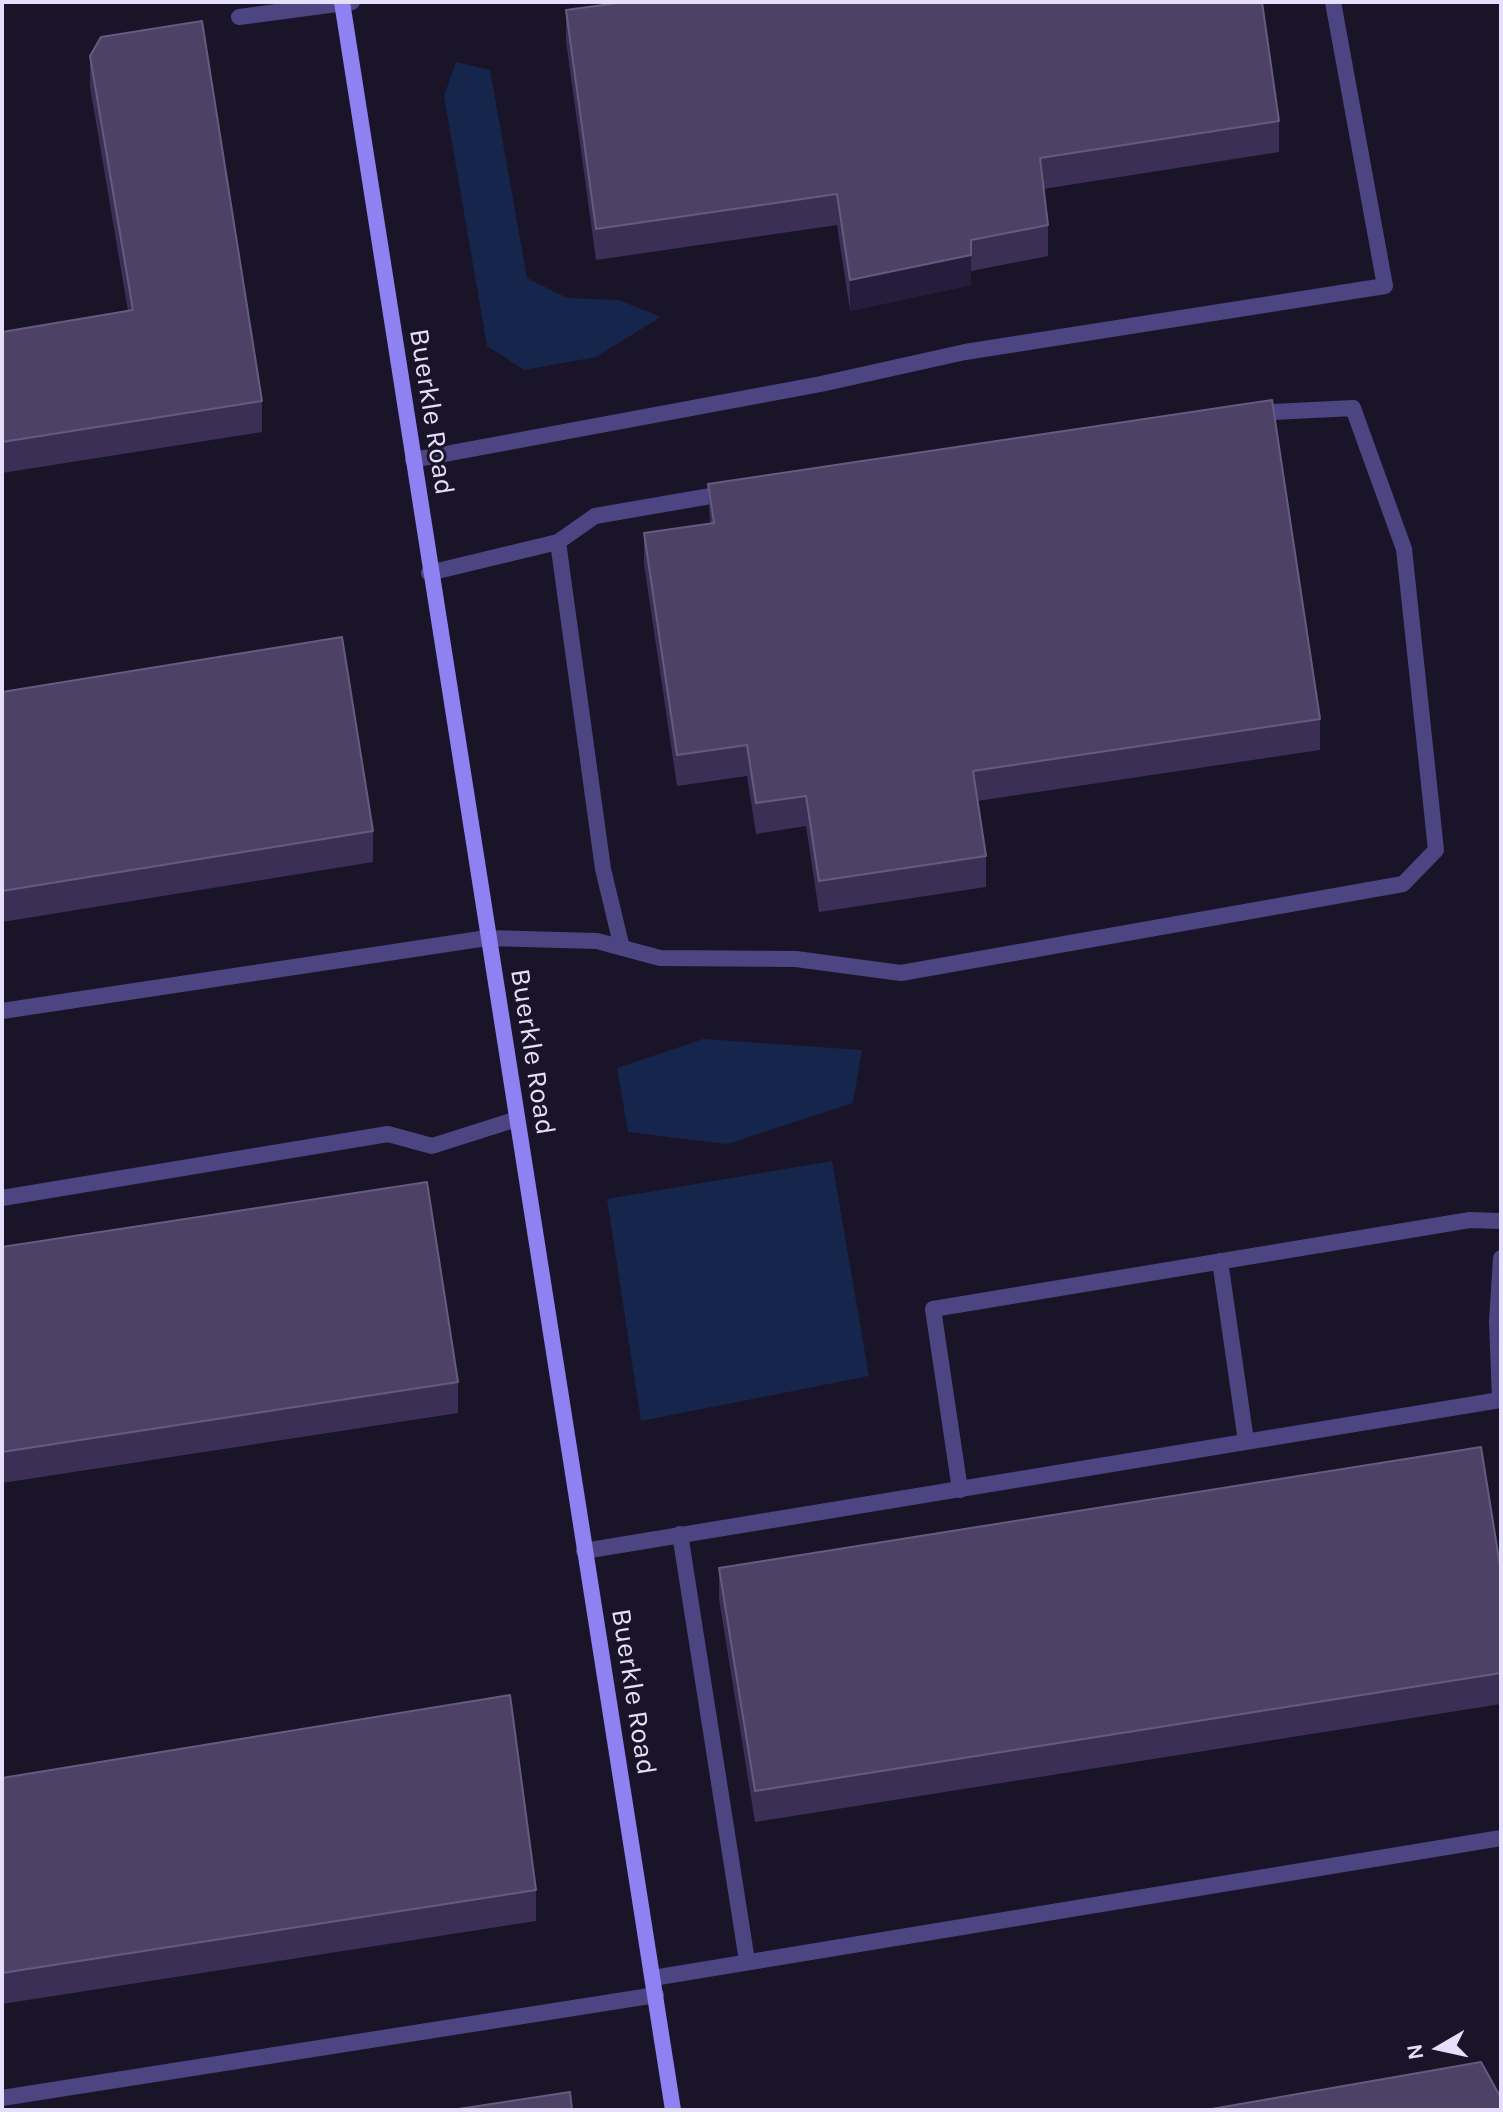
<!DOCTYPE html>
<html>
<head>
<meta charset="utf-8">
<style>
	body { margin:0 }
	#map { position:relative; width:1503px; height:2112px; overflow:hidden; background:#1a1429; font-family:Karla,sans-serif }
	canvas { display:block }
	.frame { position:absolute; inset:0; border:4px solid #e5dffb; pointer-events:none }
	.north { position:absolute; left:1399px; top:2008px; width:80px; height:80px; -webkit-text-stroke:6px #1a1429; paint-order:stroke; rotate:261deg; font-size:22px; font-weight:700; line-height:32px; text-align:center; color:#e5dffb }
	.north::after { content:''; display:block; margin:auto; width:28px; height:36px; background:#e5dffb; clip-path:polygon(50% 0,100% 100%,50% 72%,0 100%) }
</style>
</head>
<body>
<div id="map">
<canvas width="1503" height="2112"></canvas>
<div class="frame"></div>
<div class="north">N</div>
</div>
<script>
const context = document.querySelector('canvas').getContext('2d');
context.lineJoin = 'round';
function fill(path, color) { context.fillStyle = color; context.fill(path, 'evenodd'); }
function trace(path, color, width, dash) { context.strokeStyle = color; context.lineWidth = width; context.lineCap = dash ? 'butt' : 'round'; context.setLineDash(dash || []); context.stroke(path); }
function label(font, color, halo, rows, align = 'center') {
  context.font = font + ' Karla,sans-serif'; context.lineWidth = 6; context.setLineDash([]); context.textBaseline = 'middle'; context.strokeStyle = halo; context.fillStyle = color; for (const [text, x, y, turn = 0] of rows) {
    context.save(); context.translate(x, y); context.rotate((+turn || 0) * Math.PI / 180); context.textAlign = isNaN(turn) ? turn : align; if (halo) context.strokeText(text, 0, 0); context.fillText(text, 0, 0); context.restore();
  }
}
fill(new Path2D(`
	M 456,62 L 490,70 L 527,278 L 567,298 L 619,300 L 661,317 L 596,357 L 524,370 L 487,346 L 444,96 Z
	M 703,1039 L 862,1050 L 853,1103 L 727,1144 L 628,1132 L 617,1068 Z
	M 832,1161 L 869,1376 L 641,1421 L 607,1199 Z`), '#15254b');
trace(new Path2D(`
	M 239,17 L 352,2
	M 413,460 L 821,384 L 965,352 L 1385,286 L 1333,2
	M 558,542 L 603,869 L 622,948
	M 429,573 L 558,542 L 595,516 L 728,493
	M 2,1011 L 487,938 L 597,941 L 660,958 L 796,959 L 901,973 L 1403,884 L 1436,850 L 1404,549 L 1353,408 L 1253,413
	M 2,1198 L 388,1134 L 432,1146 L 517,1119
	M 1220,1261 L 1246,1441
	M 960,1490 L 933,1309 L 1470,1220 L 1501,1221
	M 680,1534 L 747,1961
	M 584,1551 L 1500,1400 L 1497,1321 L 1501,1258
	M 653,1978 L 1501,1838
	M 2,2098 L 656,1995`), '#4d4482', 16);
trace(new Path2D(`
	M 342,2 L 673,2110`), '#8f81f1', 16);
fill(new Path2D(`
	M 566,10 L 1279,121 L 1279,152 L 1043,189 L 1048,225 L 1048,256 L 971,271 L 971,285 L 850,311 L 837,225 L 596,260 L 566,41 Z
	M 90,56 L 262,401 L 262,432 L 2,473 L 2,332 L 128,311 L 90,87 Z
	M 708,484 L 1320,719 L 1320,750 L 977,801 L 986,856 L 986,887 L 819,912 L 806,826 L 756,834 L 747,776 L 677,786 L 644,564 L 644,533 L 710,523 Z
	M 2,692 L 373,831 L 373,862 L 2,922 Z
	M 2,1247 L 458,1382 L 458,1413 L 2,1483 Z
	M 719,1568 L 1501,1572 L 1501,1704 L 755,1822 L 719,1599 Z
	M 2,1778 L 536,1890 L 536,1921 L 2,2004 Z`), '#3b2f55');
fill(new Path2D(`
	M 971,255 L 971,285 L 850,311 L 850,280 Z`), '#261c3c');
const building = new Path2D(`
	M 625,2 L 1262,2 L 1279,121 L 1040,158 L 1048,225 L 971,240 L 971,255 L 850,280 L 837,194 L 596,229 L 566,10 Z
	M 202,21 L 262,401 L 2,442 L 2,332 L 133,310 L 90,56 L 101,37 Z
	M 1272,400 L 1320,719 L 973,771 L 986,856 L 819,881 L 806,796 L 756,803 L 747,745 L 677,755 L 644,533 L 714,523 L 708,484 Z
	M 342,637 L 373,831 L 2,891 L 2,692 Z
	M 427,1182 L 458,1382 L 2,1452 L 2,1247 Z
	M 1481,1447 L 1501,1572 L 1501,1673 L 755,1791 L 719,1568 Z
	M 510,1695 L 536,1890 L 2,1973 L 2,1778 Z
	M 1481,2062 L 1501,2098 L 1501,2110 L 1206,2110 Z
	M 570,2092 L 572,2110 L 452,2110 Z`);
fill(building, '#4d4266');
trace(building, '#655b7e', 2);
label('28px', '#e5dffb', '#1a1429', [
	["Buerkle Road",431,412,81],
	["Buerkle Road",532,1052,81],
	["Buerkle Road",633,1692,81]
]);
</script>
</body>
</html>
